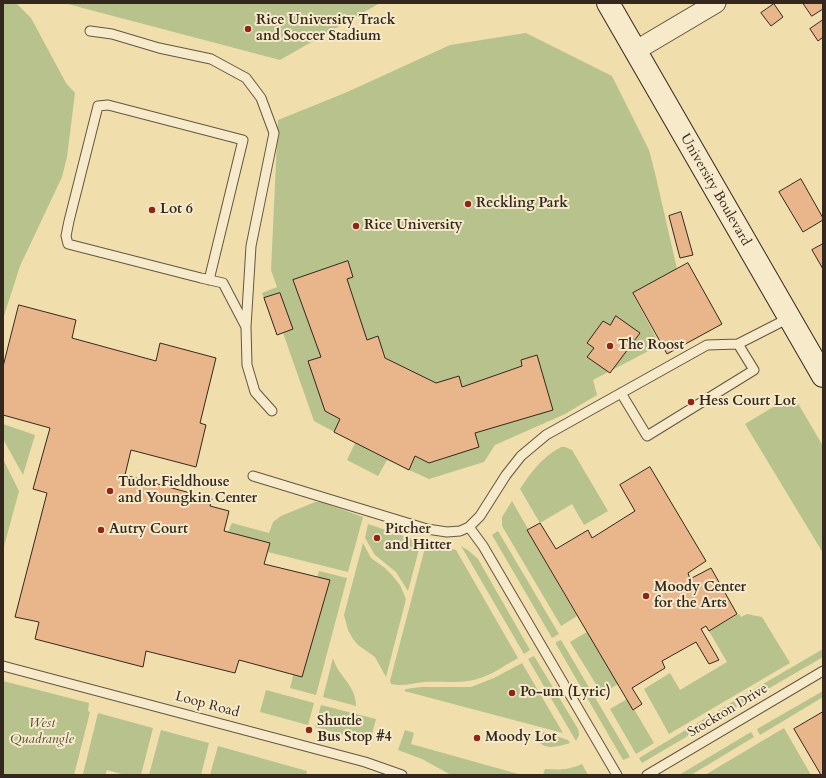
<!DOCTYPE html>
<html>
<head>
<meta charset="utf-8">
<style>
	body { margin:0 }
	#map { position:relative; width:826px; height:778px; overflow:hidden; background:#f1dead; font-family:Cardo,serif }
	canvas { display:block }
	.frame { position:absolute; inset:0; border:4px solid #34281e; pointer-events:none }
</style>
</head>
<body>
<div id="map">
<canvas width="826" height="778"></canvas>
<div class="frame"></div>
</div>
<script>
const context = document.querySelector('canvas').getContext('2d');
context.lineJoin = 'round';
function fill(path, color) { context.fillStyle = color; context.fill(path, 'evenodd'); }
function trace(path, color, width, dash) { context.strokeStyle = color; context.lineWidth = width; context.lineCap = dash ? 'butt' : 'round'; context.setLineDash(dash || []); context.stroke(path); }
function label(font, color, halo, rows, align = 'center') {
  context.font = font + ' Cardo,serif'; context.lineWidth = 4; context.setLineDash([]); context.textBaseline = 'middle'; context.strokeStyle = halo; context.fillStyle = color; for (const [text, x, y, turn = 0] of rows) {
    context.save(); context.translate(x, y); context.rotate((+turn || 0) * Math.PI / 180); context.textAlign = isNaN(turn) ? turn : align; if (halo) context.strokeText(text, 0, 0); context.fillText(text, 0, 0); context.restore();
  }
}
fill(new Path2D(`
	M 3,3 L 16,3 L 31,18 L 66,83 L 75,93 L 67,157 L 62,177 L 20,266 L 3,319 Z
	M 64,3 L 380,3 L 280,60 Z
	M 526,33 L 612,76 L 649,150 L 655,173 L 677,269 L 633,294 L 660,345 L 593,380 L 597,395 L 565,414 L 495,445 L 484,462 L 429,479 L 387,460 L 378,476 L 347,460 L 355,443 L 314,421 L 283,333 L 277,335 L 262,293 L 277,287 L 271,270 L 278,120 L 345,93 L 450,45 Z
	M 793,395 L 823,446 L 823,553 L 745,424 Z
	M 3,424 L 35,435 L 23,475 L 3,439 Z
	M 561,447 L 565,447 L 572,450 L 608,511 L 584,525 L 572,504 L 540,523 L 520,489 C 531,472 542,457 561,447 Z
	M 3,459 L 19,491 L 3,550 Z
	M 512,501 L 528,529 L 527,530 L 577,616 L 561,626 L 502,526 L 502,517 Z
	M 315,502 L 321,502 L 363,517 L 348,572 L 268,552 L 270,543 L 228,532 L 232,523 L 269,533 L 273,522 L 281,516 Z
	M 368,524 L 421,542 L 408,591 L 396,572 L 375,555 L 365,538 Z
	M 498,531 L 559,634 L 552,638 L 492,535 Z
	M 363,543 L 371,558 L 385,568 L 392,575 L 400,585 L 406,599 L 386,677 L 375,657 L 358,645 L 353,639 L 348,630 L 344,615 Z
	M 426,544 L 449,548 L 456,550 L 518,658 C 502,667 486,679 468,681 C 453,683 439,681 424,682 C 413,683 402,687 391,684 L 390,681 Z
	M 461,546 L 469,551 L 478,559 L 530,650 L 524,654 Z
	M 319,571 L 347,578 L 316,695 L 290,688 Z
	M 739,614 L 741,617 L 747,614 L 762,617 L 790,663 L 669,734 L 644,689 L 670,673 L 680,690 L 727,662 L 709,631 Z
	M 587,632 L 618,684 L 602,694 L 570,642 Z
	M 561,640 L 629,755 L 630,757 L 623,760 L 556,644 L 556,642 Z
	M 823,649 L 823,657 L 742,704 L 739,698 Z
	M 534,656 L 578,729 L 579,735 L 576,741 L 528,659 Z
	M 333,658 C 338,677 356,684 356,706 L 323,697 Z
	M 522,663 L 563,733 L 404,691 L 406,689 L 421,687 L 471,687 L 494,678 Z
	M 3,681 L 89,703 L 88,711 L 90,712 L 74,775 L 3,775 Z
	M 266,690 L 314,703 L 308,725 L 260,712 Z
	M 823,691 L 823,697 L 760,735 L 757,729 Z
	M 627,699 L 633,710 L 634,709 L 654,743 L 636,754 L 610,709 Z
	M 734,701 L 737,707 L 642,763 L 639,758 Z
	M 321,705 L 376,719 L 370,742 L 315,727 Z
	M 98,713 L 153,728 L 141,775 L 125,775 L 107,770 L 105,775 L 83,774 Z
	M 784,728 L 811,775 L 705,775 Z
	M 161,730 L 209,743 L 201,775 L 149,775 Z
	M 405,730 L 414,733 L 411,744 L 522,775 L 451,775 L 422,759 L 398,750 Z
	M 543,732 L 568,740 L 570,743 C 561,746 547,750 540,743 Z
	M 751,732 L 754,737 L 691,775 L 679,775 Z
	M 218,746 L 307,771 L 306,775 L 210,775 Z
	M 582,764 L 588,775 L 543,775 L 545,769 C 558,770 569,770 582,764 Z`), '#b7c28d');
const building = new Path2D(`
	M 803,3 L 823,3 L 823,9 L 812,16 Z
	M 774,4 L 783,17 L 771,26 L 761,13 Z
	M 823,20 L 823,40 L 822,38 L 818,41 L 810,29 Z
	M 801,179 L 823,218 L 823,220 L 803,232 L 779,192 Z
	M 681,212 L 693,255 L 680,258 L 669,216 Z
	M 823,244 L 823,269 L 812,250 Z
	M 348,261 L 353,277 L 347,279 L 367,340 L 378,336 L 385,358 L 436,383 L 459,376 L 462,387 L 522,366 L 521,360 L 537,355 L 553,410 L 475,433 L 479,447 L 429,463 L 415,456 L 409,470 L 334,432 L 340,419 L 325,411 L 308,361 L 321,357 L 293,280 Z
	M 688,263 L 722,324 L 667,354 L 633,293 Z
	M 280,293 L 293,329 L 277,335 L 264,298 Z
	M 19,305 L 76,320 L 72,338 L 156,361 L 160,343 L 216,358 L 200,423 L 206,425 L 196,467 L 131,450 L 125,475 L 212,499 L 210,506 L 229,511 L 224,531 L 270,543 L 264,564 L 330,580 L 302,677 L 239,660 L 235,673 L 146,651 L 143,667 L 35,639 L 39,622 L 15,617 L 47,493 L 33,489 L 50,428 L 3,415 L 3,367 Z
	M 616,316 L 640,333 L 610,373 L 587,357 L 594,348 L 587,343 L 603,321 L 610,325 Z
	M 650,467 L 706,561 L 688,573 L 690,579 L 711,568 L 737,614 L 709,631 L 706,626 L 701,629 L 719,660 L 709,664 L 696,642 L 662,661 L 665,668 L 632,688 L 642,704 L 633,710 L 527,530 L 540,523 L 556,549 L 588,530 L 592,538 L 635,511 L 620,485 Z
	M 823,712 L 823,775 L 821,775 L 794,729 Z`);
fill(building, '#e9b68b');
trace(building, '#34281e', 1);
const lane = new Path2D(`
	M 90,31 L 112,34 L 159,48 L 211,59 L 246,78 L 261,98 L 274,133 L 251,246 L 246,327 L 247,365 L 255,392 L 272,411
	M 209,280 L 243,140 L 108,105 L 98,106 L 69,221 L 66,236 L 68,244 L 201,278 L 223,283 L 246,327
	M 621,393 L 647,436 L 754,370 L 738,344
	M 253,476 L 427,529 L 447,532 L 460,531 L 469,527 L 480,516 L 506,475 L 521,456 L 546,435 L 707,345 L 738,344 L 789,318
	M 469,527 L 483,546 L 617,775
	M 3,666 L 365,762 L 402,775
	M 647,775 L 823,671`);
const street = new Path2D(`
	M 635,51 L 716,3`);
const secondary = new Path2D(`
	M 608,3 L 823,376`);
trace(lane, '#635642', 11);
trace(street, '#635642', 21);
trace(secondary, '#34281e', 24);
trace(lane, '#f6eaca', 9);
trace(street, '#f6eaca', 19);
trace(secondary, '#f6eaca', 22);
for (const [x, y, r, color] of [
	[248,29,4,"#8f2418"],
	[468,204,4,"#8f2418"],
	[152,210,4,"#8f2418"],
	[356,226,4,"#8f2418"],
	[610,346,4,"#8f2418"],
	[691,402,4,"#8f2418"],
	[110,491,4,"#8f2418"],
	[101,530,4,"#8f2418"],
	[377,538,4,"#8f2418"],
	[646,596,4,"#8f2418"],
	[512,693,4,"#8f2418"],
	[309,730,4,"#8f2418"],
	[477,738,4,"#8f2418"]
]) { const dot = new Path2D(); dot.arc(x, y, r, 0, 2 * Math.PI); context.fillStyle = color; context.fill(dot); trace(dot, '#f6eaca', 1.5); }
label('bold 14px', '#34281e', '#f6eaca', [
	["Rice University Track",256,21],
	["and Soccer Stadium",256,37],
	["Reckling Park",476,204],
	["Lot 6",160,210],
	["Rice University",364,226],
	["The Roost",618,346],
	["Hess Court Lot",699,402],
	["Tudor Fieldhouse",118,483],
	["and Youngkin Center",118,499],
	["Autry Court",109,530],
	["Pitcher",385,530],
	["and Hitter",385,546],
	["Moody Center",654,588],
	["for the Arts",654,604],
	["Po-um (Lyric)",520,693],
	["Shuttle",317,722],
	["Bus Stop #4",317,738],
	["Moody Lot",485,738]
], 'left');
label('14px', '#34281e', '#f6eaca', [
	["University Boulevard",715,190,60],
	["Loop Road",207,705,15],
	["Stockton Drive",728,711,-31]
]);
label('italic 14px', '#554e3a', '#f6eaca', [
	["West",42,724],
	["Quadrangle",42,740]
]);
</script>
</body>
</html>
